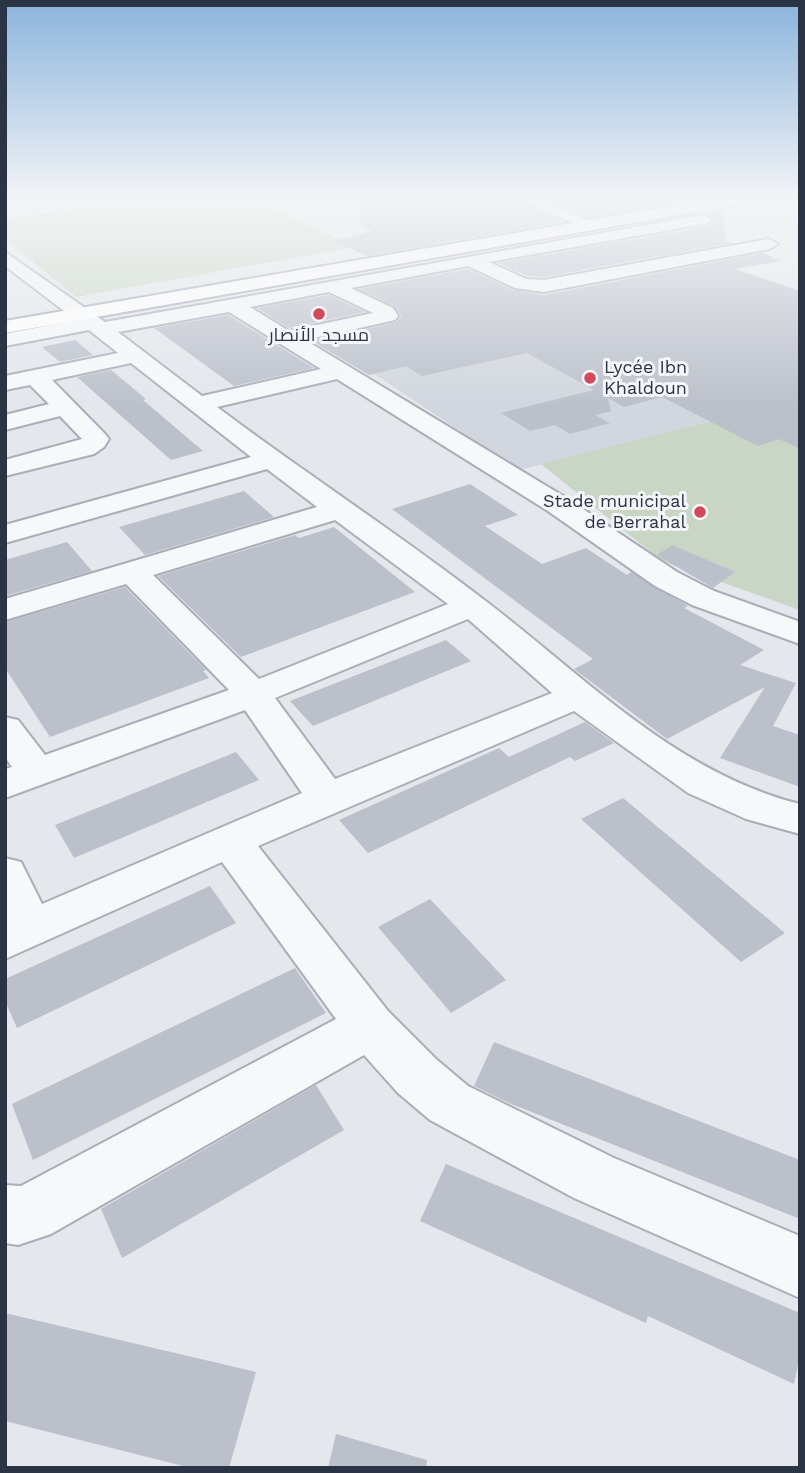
<!DOCTYPE html>
<html>
<head>
<meta charset="utf-8">
<style>
	body { margin:0 }
	#map { position:relative; width:805px; height:1473px; overflow:hidden; background:#e4e7ec; font-family:"Work Sans",sans-serif }
	canvas { display:block }
	.frame { position:absolute; inset:0; border:7px solid #2b3445; pointer-events:none }
</style>
</head>
<body>
<div id="map">
<canvas width="805" height="1473"></canvas>
<div class="frame"></div>
</div>
<script>
const context = document.querySelector('canvas').getContext('2d');
context.lineJoin = 'round';
function fill(path, color) { context.fillStyle = color; context.fill(path, 'evenodd'); }
function trace(path, color, width, dash) { context.strokeStyle = color; context.lineWidth = width; context.lineCap = dash ? 'butt' : 'round'; context.setLineDash(dash || []); context.stroke(path); }
function label(font, color, halo, rows, align = 'center') {
  context.font = font + ' "Work Sans",Cairo,sans-serif'; context.lineWidth = 6; context.setLineDash([]); context.textBaseline = 'middle'; context.strokeStyle = halo; context.fillStyle = color; for (const [text, x, y, turn = 0] of rows) {
    context.save(); context.translate(x, y); context.rotate((+turn || 0) * Math.PI / 180); context.textAlign = isNaN(turn) ? turn : align; if (halo) context.strokeText(text, 0, 0); context.fillText(text, 0, 0); context.restore();
  }
}
fill(new Path2D(`
	M 460,333 L 800,399 L 519,470 L 350,358 Z`), '#d2d6de');
fill(new Path2D(`
	M 135,200 L 257,200 L 354,247 L 76,297 L 5,239 L 5,219 Z
	M 800,399 L 800,610 L 662,561 L 541,464 Z`), '#c9d6c5');
fill(new Path2D(`
	M 361,200 L 519,200 L 563,222 L 366,256 L 336,241 L 371,231 L 359,224 Z
	M 549,200 L 689,200 L 587,218 Z
	M 723,210 L 726,242 L 732,243 L 544,277 L 527,276 L 498,263 L 709,226 L 714,219 L 705,213 Z
	M 762,253 L 780,261 L 734,269 L 800,291 L 800,449 L 779,439 L 758,446 L 662,397 L 624,407 L 608,398 L 611,411 L 595,415 L 610,423 L 570,434 L 555,425 L 530,431 L 501,413 L 594,390 L 527,353 L 422,376 L 406,366 L 369,375 L 312,341 L 397,322 L 401,316 L 394,306 L 359,289 L 468,269 L 514,290 L 544,295 Z
	M 329,295 L 365,312 L 289,328 L 257,308 Z
	M 228,315 L 314,368 L 234,386 L 154,328 Z
	M 75,340 L 93,355 L 60,362 L 42,347 Z
	M 111,370 L 146,399 L 143,400 L 203,451 L 171,460 L 77,377 Z
	M 470,484 L 518,515 L 485,526 L 542,564 L 586,548 L 627,575 L 631,572 L 688,606 L 684,608 L 764,650 L 740,665 L 796,683 L 773,726 L 800,735 L 800,787 L 720,758 L 765,687 L 667,739 L 574,669 L 593,659 L 392,509 Z
	M 244,491 L 274,517 L 145,555 L 119,527 Z
	M 334,527 L 415,592 L 241,657 L 158,576 L 295,535 L 299,538 Z
	M 67,542 L 92,571 L 5,596 L 5,560 Z
	M 672,545 L 735,572 L 713,588 L 657,555 Z
	M 125,587 L 206,670 L 203,671 L 209,678 L 50,737 L 5,668 L 5,622 Z
	M 446,640 L 471,661 L 313,726 L 290,701 Z
	M 585,722 L 614,743 L 575,761 L 570,757 L 368,853 L 339,820 L 499,748 L 509,757 Z
	M 236,752 L 259,780 L 74,858 L 55,825 Z
	M 623,798 L 785,933 L 741,962 L 581,819 Z
	M 210,886 L 236,923 L 17,1028 L 5,1001 L 5,979 Z
	M 430,899 L 506,980 L 451,1013 L 378,927 Z
	M 295,968 L 326,1013 L 33,1160 L 12,1104 Z
	M 494,1042 L 800,1160 L 800,1219 L 509,1103 L 474,1086 Z
	M 316,1085 L 344,1130 L 122,1258 L 101,1209 Z
	M 446,1164 L 800,1313 L 800,1354 L 794,1384 L 648,1316 L 646,1323 L 420,1221 Z
	M 5,1313 L 256,1372 L 229,1468 L 191,1468 L 5,1421 Z
	M 336,1434 L 427,1460 L 426,1468 L 328,1468 Z`), '#bbc0ca');
const minor = new Path2D(`
	M 521,200 L 542,200 L 586,220 L 578,225 L 572,223 Z
	M 703,215 L 711,220 L 709,223 L 489,262 L 526,279 L 544,280 L 769,239 L 778,244 L 769,249 L 544,292 L 515,288 L 468,266 L 351,288 L 393,308 L 398,316 L 395,320 L 305,340 L 568,499 L 677,572 L 714,591 L 800,622 L 800,644 L 692,605 L 655,586 L 548,511 L 337,379 L 217,407 C 305,473 396,532 483,599 C 582,674 675,773 800,804 L 800,834 L 746,819 L 688,793 L 574,711 L 258,846 L 388,1011 L 436,1059 L 468,1086 L 614,1158 L 800,1236 L 800,1298 L 574,1198 L 430,1120 L 398,1093 L 364,1055 L 51,1234 L 18,1245 L 5,1243 L 5,1185 L 21,1186 L 336,1019 L 222,862 L 5,959 L 5,858 L 21,862 L 42,904 L 302,793 L 245,710 L 5,798 L 5,769 L 12,767 L 5,757 L 5,717 L 18,720 L 45,755 L 229,690 L 126,584 L 5,620 L 5,599 L 317,507 L 267,469 L 5,543 L 5,525 L 251,457 L 131,363 L 52,380 L 105,434 L 109,439 L 104,447 L 94,454 L 5,476 L 5,460 L 82,439 L 60,416 L 5,430 L 5,415 L 49,404 L 30,385 L 5,390 L 5,376 L 118,353 L 89,330 L 5,346 L 5,334 L 76,320 L 5,266 L 5,252 L 105,322 ZM 329,292 L 373,313 L 289,331 L 250,307 ZM 229,312 L 321,369 L 202,396 L 118,332 ZM 335,520 L 448,604 L 259,679 L 153,575 ZM 468,619 L 552,693 L 335,779 L 275,698 Z`);
const major = new Path2D(`
	M 706,200 L 742,200 L 735,205 L 5,333 L 5,321 Z`);
trace(minor, '#a9aeb7', 4);
trace(major, '#a3abb8', 4);
fill(minor, '#f7f8fa');
fill(major, '#fff');
const sky = context.createLinearGradient(0, 0, 0, 407);
sky.addColorStop(0, '#8bb4dd');
sky.addColorStop(0.49, '#f3f4f6');
sky.addColorStop(1, '#f3f4f600');
context.fillStyle = sky;
context.fillRect(0, 0, 805, 407);
for (const [x, y, r, color] of [
	[319,314,7,"#d1495b"],
	[590,378,7,"#d1495b"],
	[700,512,7,"#d1495b"]
]) { const dot = new Path2D(); dot.arc(x, y, r, 0, 2 * Math.PI); context.fillStyle = color; context.fill(dot); trace(dot, '#f4f6f9', 2.5); }
label('18px', '#2b3445', '#f4f6f9', [
	["مسجد الأنصار",319,336],
	["Lycée Ibn",604,368,"left"],
	["Khaldoun",604,389,"left"],
	["Stade municipal",686,502,"right"],
	["de Berrahal",686,523,"right"]
]);
</script>
</body>
</html>
